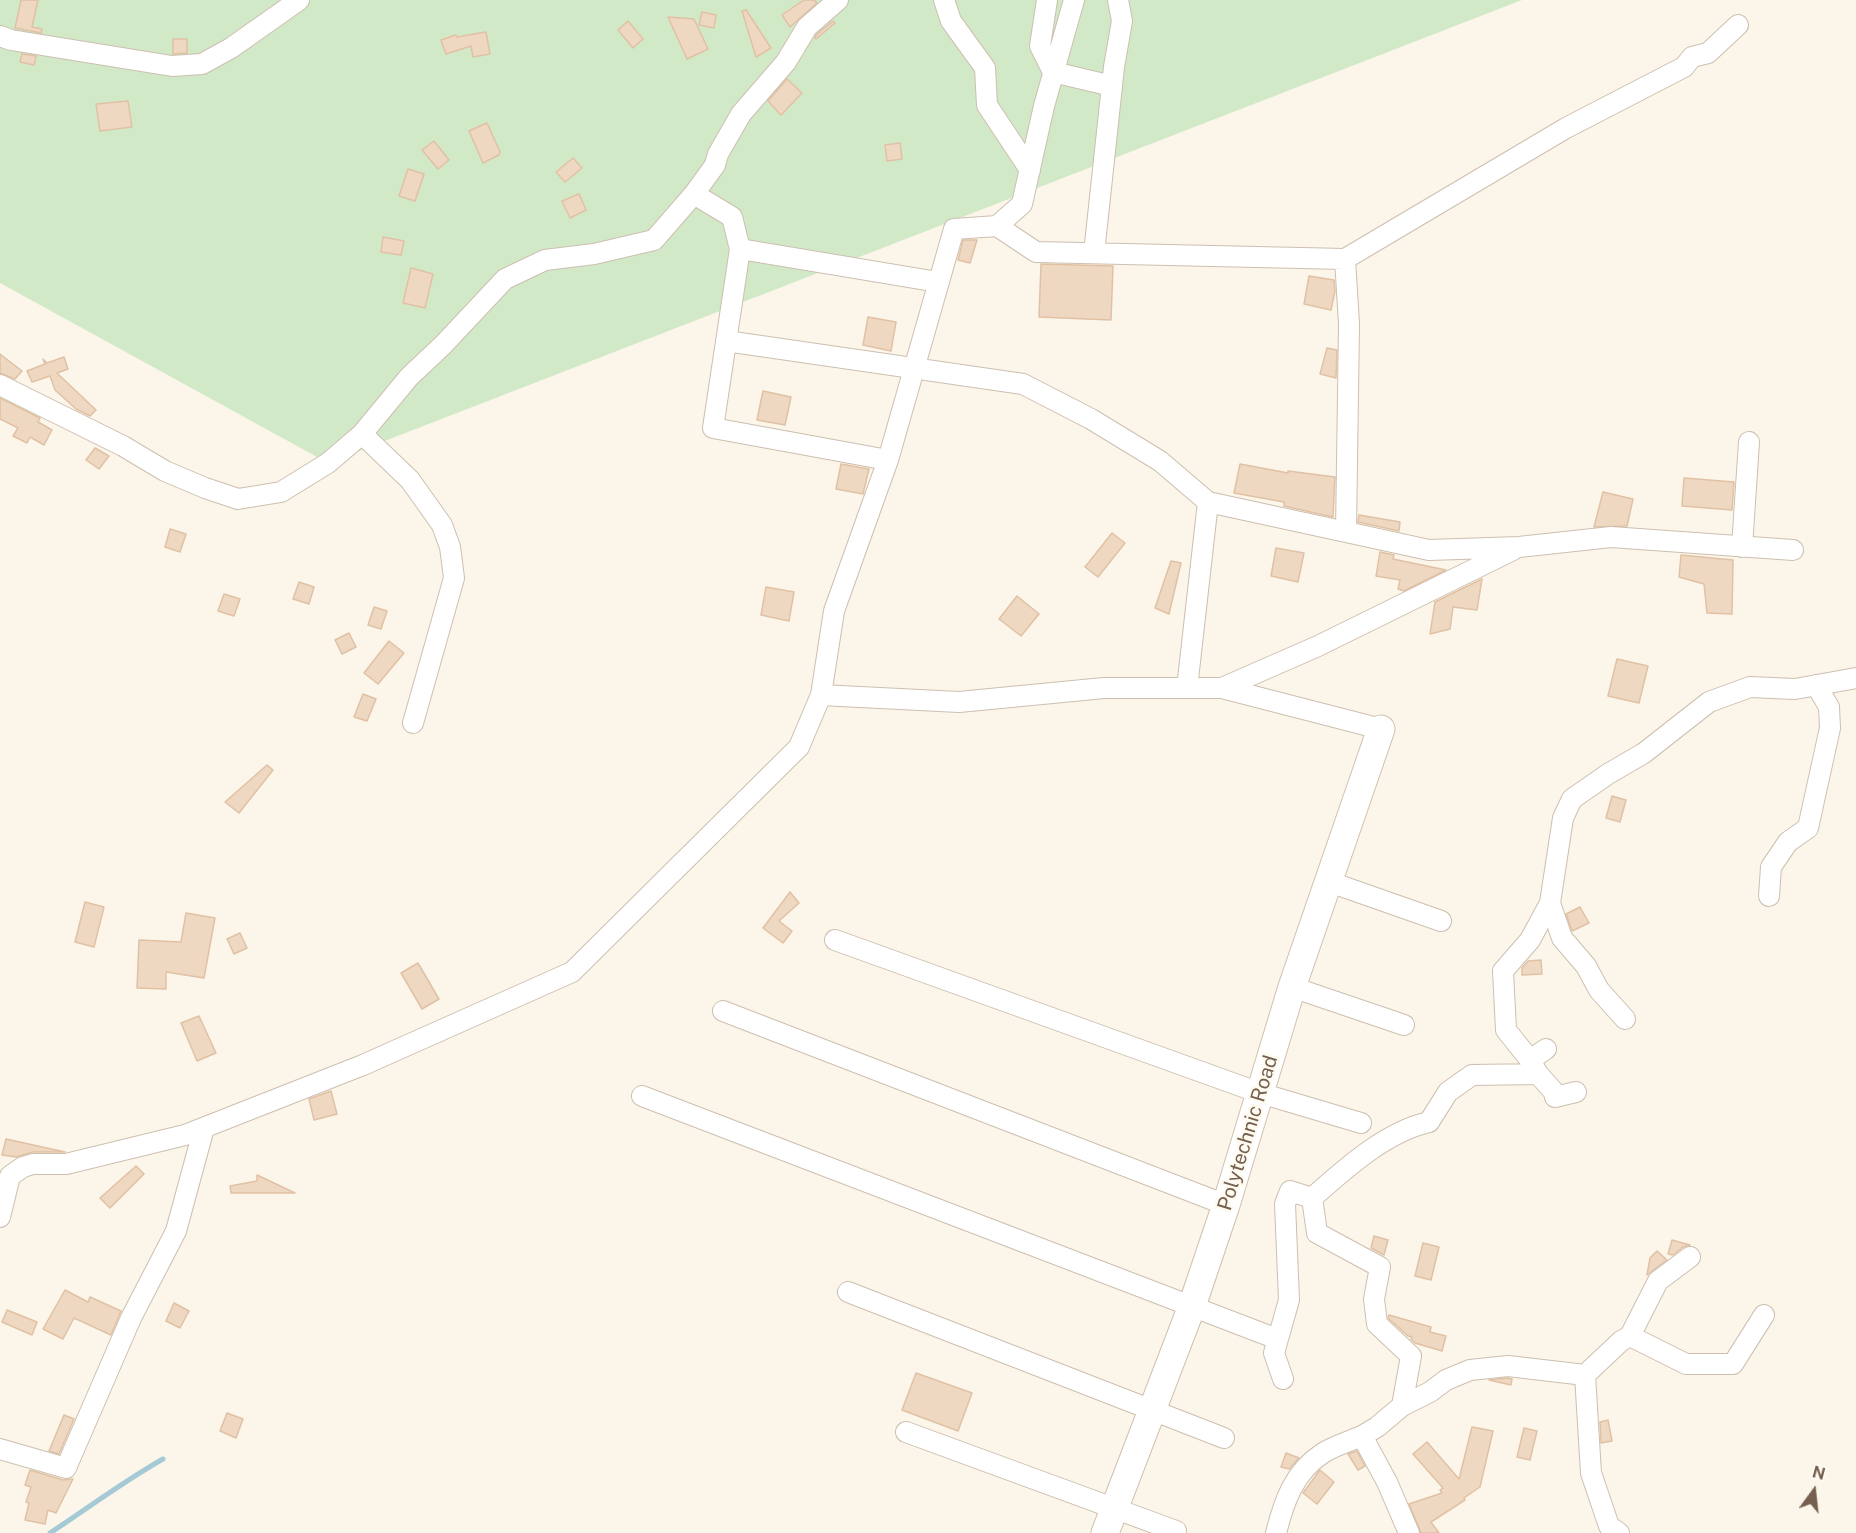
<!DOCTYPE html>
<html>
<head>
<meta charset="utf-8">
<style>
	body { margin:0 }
	#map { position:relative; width:1856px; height:1533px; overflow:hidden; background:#fbf6e9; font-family:"Public Sans",sans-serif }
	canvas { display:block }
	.north { position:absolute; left:1784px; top:1461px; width:60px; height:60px; -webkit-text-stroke:4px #fefaf0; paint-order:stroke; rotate:15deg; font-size:16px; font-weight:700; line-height:24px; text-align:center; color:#755f4e }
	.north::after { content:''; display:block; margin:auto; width:21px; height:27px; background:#755f4e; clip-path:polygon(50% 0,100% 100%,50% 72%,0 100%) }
</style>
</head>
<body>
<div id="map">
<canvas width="1856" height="1533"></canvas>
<div class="north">N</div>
</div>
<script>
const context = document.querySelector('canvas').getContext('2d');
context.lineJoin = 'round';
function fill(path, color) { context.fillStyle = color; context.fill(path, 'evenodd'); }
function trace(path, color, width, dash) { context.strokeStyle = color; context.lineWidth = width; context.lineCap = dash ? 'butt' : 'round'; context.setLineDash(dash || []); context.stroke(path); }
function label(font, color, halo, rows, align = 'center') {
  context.font = font + ' "Public Sans",sans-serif'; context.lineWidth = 5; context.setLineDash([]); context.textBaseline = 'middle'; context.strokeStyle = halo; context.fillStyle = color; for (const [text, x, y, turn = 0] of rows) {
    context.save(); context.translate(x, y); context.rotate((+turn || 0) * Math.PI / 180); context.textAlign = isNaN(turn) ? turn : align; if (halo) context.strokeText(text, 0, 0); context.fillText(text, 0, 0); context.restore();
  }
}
fill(new Path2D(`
	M 0,0 L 1522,0 L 328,463 L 0,283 Z`), '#d2e9c8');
trace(new Path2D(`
	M 50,1533 C 88,1508 124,1481 163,1459`), '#a5c9d5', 5);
const building = new Path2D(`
	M 21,0 L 38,0 L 32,27 L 42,29 L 41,33 L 15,28 Z
	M 804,0 L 814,0 L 817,3 L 790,27 L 782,15 Z
	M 746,10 L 771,48 L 756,57 L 742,11 Z
	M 702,12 L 716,15 L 714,28 L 699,25 Z
	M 668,17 L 694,19 L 708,49 L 687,59 Z
	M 628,21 L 643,39 L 633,48 L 618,30 Z
	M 833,21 L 835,23 L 816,39 L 815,38 L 816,35 Z
	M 486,32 L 490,54 L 473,57 L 471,46 L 446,54 L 441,40 L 456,35 L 457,37 Z
	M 173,39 L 187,39 L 187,53 L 173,54 Z
	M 22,54 L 36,56 L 34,65 L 20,62 Z
	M 787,79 L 802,93 L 781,115 L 768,101 Z
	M 128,101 L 132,127 L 100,131 L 96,104 Z
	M 487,123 L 500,152 L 499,155 L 483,163 L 469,131 Z
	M 434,141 L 449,160 L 438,169 L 422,150 Z
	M 900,143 L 902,159 L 887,161 L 885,145 Z
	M 573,158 L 582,168 L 565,182 L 556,172 Z
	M 408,169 L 424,174 L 415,201 L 399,196 Z
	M 579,194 L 586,210 L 570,218 L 562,201 Z
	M 383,237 L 404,241 L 401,255 L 381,252 Z
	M 963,240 L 977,240 L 970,263 L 958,260 Z
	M 1041,264 L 1113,266 L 1111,320 L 1039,317 Z
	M 411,268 L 433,274 L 425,308 L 403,303 Z
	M 1309,276 L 1334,280 L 1335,291 L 1331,310 L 1304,304 Z
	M 868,317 L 896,322 L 891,351 L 863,345 Z
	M 1327,348 L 1337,350 L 1336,378 L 1320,374 Z
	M 0,354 L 22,371 L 15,379 L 0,373 Z
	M 64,357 L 68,369 L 57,373 L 96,410 L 90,416 L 76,409 L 55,390 L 50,376 L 32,382 L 27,371 L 45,364 L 43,359 L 47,363 Z
	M 763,391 L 791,397 L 785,425 L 757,420 Z
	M 0,398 L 40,418 L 38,422 L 52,430 L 44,445 L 30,437 L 27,443 L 13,436 L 18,428 L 0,419 Z
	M 95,448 L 109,456 L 99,469 L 86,460 Z
	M 841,464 L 869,469 L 863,494 L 836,489 Z
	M 1240,464 L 1288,473 L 1288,471 L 1335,477 L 1333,517 L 1284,506 L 1284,502 L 1234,493 Z
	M 1684,478 L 1734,482 L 1732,510 L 1682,506 Z
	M 1603,492 L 1633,499 L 1627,526 L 1594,527 Z
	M 1359,515 L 1400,522 L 1399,531 L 1358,522 Z
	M 170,529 L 186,534 L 180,552 L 165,547 Z
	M 1112,533 L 1125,543 L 1098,577 L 1085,567 Z
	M 1276,548 L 1304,553 L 1298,582 L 1271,576 Z
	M 1380,552 L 1394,555 L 1393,559 L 1446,570 L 1404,591 L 1398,589 L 1400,580 L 1376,576 Z
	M 1681,555 L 1733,560 L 1732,614 L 1707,613 L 1704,584 L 1679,577 Z
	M 1171,561 L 1181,563 L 1169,614 L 1155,608 Z
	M 1482,579 L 1477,610 L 1453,607 L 1450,629 L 1430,634 L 1435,602 Z
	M 299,582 L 314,587 L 309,604 L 293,599 Z
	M 766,587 L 794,592 L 789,621 L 761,615 Z
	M 224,594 L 240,599 L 234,616 L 218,611 Z
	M 1017,596 L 1039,614 L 1021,636 L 999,619 Z
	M 374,607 L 387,611 L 381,629 L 368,625 Z
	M 349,633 L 356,647 L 342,654 L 335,640 Z
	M 389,641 L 404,653 L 378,684 L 364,673 Z
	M 1617,659 L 1648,666 L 1639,703 L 1608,696 Z
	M 363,694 L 376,699 L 367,721 L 354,717 Z
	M 267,765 L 273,770 L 239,813 L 225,802 Z
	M 1612,796 L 1626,800 L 1620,822 L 1606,818 Z
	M 790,892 L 799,903 L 779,921 L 792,931 L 783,943 L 763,928 Z
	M 85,902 L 104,907 L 94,947 L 75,942 Z
	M 1580,907 L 1589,923 L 1572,931 L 1566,914 Z
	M 186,913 L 215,918 L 204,978 L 166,972 L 166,989 L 137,988 L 139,940 L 181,942 Z
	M 240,933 L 247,948 L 234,954 L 227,939 Z
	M 1541,960 L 1542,974 L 1522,975 L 1522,968 L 1528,961 Z
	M 418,963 L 439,999 L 422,1009 L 401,973 Z
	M 199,1016 L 216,1053 L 197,1061 L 181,1023 Z
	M 331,1091 L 337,1114 L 314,1120 L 309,1099 Z
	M 6,1139 L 65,1152 L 33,1152 L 16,1157 L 2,1155 Z
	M 136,1166 L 144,1174 L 110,1208 L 100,1198 Z
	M 257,1175 L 295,1193 L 231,1193 L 230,1186 L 257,1181 Z
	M 1374,1236 L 1388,1240 L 1384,1255 L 1371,1248 Z
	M 1672,1240 L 1690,1245 L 1683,1247 L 1673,1255 L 1668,1254 Z
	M 1423,1243 L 1439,1247 L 1431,1280 L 1415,1276 Z
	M 1657,1251 L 1667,1260 L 1647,1275 L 1650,1258 Z
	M 65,1290 L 88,1302 L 90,1297 L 121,1311 L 111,1335 L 74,1318 L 63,1339 L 43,1329 Z
	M 174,1303 L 189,1311 L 180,1328 L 166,1321 Z
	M 7,1310 L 37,1322 L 32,1335 L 2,1322 Z
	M 1389,1315 L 1431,1327 L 1430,1332 L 1446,1336 L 1442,1351 L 1415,1343 L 1411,1339 L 1412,1337 L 1408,1336 L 1388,1318 Z
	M 916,1373 L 972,1393 L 958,1431 L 902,1410 Z
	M 1508,1378 L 1512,1379 L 1511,1385 L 1489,1380 Z
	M 227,1413 L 243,1419 L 236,1438 L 220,1431 Z
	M 64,1415 L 74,1419 L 59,1454 L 49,1451 Z
	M 1608,1420 L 1612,1441 L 1601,1443 L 1600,1422 Z
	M 1472,1427 L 1493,1431 L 1480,1487 L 1464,1498 L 1465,1500 L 1431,1522 L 1439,1533 L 1421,1533 L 1409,1504 L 1442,1493 L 1440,1490 L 1443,1488 L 1413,1454 L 1427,1442 L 1459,1479 Z
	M 1524,1428 L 1537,1431 L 1530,1460 L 1517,1457 Z
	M 1357,1451 L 1365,1466 L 1358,1470 L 1348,1454 Z
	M 1286,1453 L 1299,1458 L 1289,1469 L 1281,1467 Z
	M 30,1470 L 63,1480 L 73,1479 L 56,1513 L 48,1510 L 45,1524 L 25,1520 L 29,1503 L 26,1502 L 31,1487 L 25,1485 Z
	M 1320,1470 L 1334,1482 L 1317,1504 L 1303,1493 Z`);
fill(building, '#efd8c2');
trace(building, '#e1c1a4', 1.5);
const street = new Path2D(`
	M 944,0 L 951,21 L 985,68 L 987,105 L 1030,170
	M 1047,0 L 1040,46 L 1053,72 L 1112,86
	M 0,36 L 11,40 L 172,66 L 202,64 L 231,48 L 299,0
	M 694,194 L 715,165 L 718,154 L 741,114 L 786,62 L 807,27 L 838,0
	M 997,226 L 1036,252 L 1345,259 L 1566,128 L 1684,67 L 1692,57 L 1708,53 L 1738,25
	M 740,249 L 713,428 L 888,460
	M 1094,253 L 1114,67 L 1122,21 L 1118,0
	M 1345,259 L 1349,324 L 1346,532
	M 726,341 L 1023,384 L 1091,419 L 1160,461 L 1208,502
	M 0,385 L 123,446 L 165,471 L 205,488 L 238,499 L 281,492 L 328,463 L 362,434 L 409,377 L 443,345 L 505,279 L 545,260 L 594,254 L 654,240 L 694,194 L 732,217 L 740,249 L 938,282
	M 362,434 L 410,480 L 442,525 L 450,547 L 454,578 L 413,723
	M 1742,547 L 1749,442
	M 1187,688 L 1208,502 L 1429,550 L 1519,547 L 1611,537 L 1793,550
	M 1222,688 L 1381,729
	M 821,695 L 959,702 L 1104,688 L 1222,688 L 1318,646 L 1513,550
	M 1327,881 L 1441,921
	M 1769,896 L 1771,867 L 1788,842 L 1808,828 L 1830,728 L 1829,707 L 1816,685
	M 1550,903 L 1562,938 L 1586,966 L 1599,990 L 1625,1019
	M 835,940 L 1260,1093 L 1361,1123
	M 1292,987 L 1404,1025
	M 723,1011 L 1226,1205
	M 1530,1060 L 1546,1049
	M 1538,1074 L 1554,1092 L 1555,1097 L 1576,1092
	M 642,1096 L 1272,1337
	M 0,1217 L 10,1176 L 23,1167 L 33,1164 L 66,1164 L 185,1135 L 363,1065 L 572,972 L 799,747 L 821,695 L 834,611 L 888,460 L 954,229 L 997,226 L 1022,204 L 1044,106 L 1074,0
	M 848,1292 L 1224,1438
	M 1630,1336 L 1686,1364 L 1733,1364 L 1764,1315
	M 1585,1375 L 1621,1341 L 1630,1336 L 1658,1281 L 1690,1257
	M 1283,1379 L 1274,1353 L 1289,1300 L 1285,1204 L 1290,1191 L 1312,1198
	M 1402,1406 L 1411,1356 L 1377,1324 L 1374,1299 L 1380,1267 L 1317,1233 L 1312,1198 C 1345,1169 1385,1132 1429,1122 L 1448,1092 L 1472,1075 L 1538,1074 L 1530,1060 L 1506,1030 L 1503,971 L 1530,940 L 1550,903 L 1563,818 L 1572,799 L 1608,774 L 1644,753 L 1709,702 L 1750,687 L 1795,689 L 1856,678
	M 906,1432 L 1176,1531
	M 0,1449 L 66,1468 L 131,1318 L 176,1231 L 204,1128
	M 1276,1533 C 1284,1501 1294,1472 1323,1453 C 1334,1446 1350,1441 1362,1436
	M 1409,1533 L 1387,1482 L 1362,1436 L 1377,1427 L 1402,1406 L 1430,1392 L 1446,1380 L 1470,1370 L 1508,1366 L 1585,1375 L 1591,1473 L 1609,1526 L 1619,1533`);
const secondary = new Path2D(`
	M 1105,1533 L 1192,1306 L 1226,1205 L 1292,987 L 1381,729`);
trace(street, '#cdbfb0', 22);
trace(secondary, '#d0c0ad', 29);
trace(street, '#fff', 20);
trace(secondary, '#fff', 27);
label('20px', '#755f4e', '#fefaf0', [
	["Polytechnic Road",1248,1133,-73]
]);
</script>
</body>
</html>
